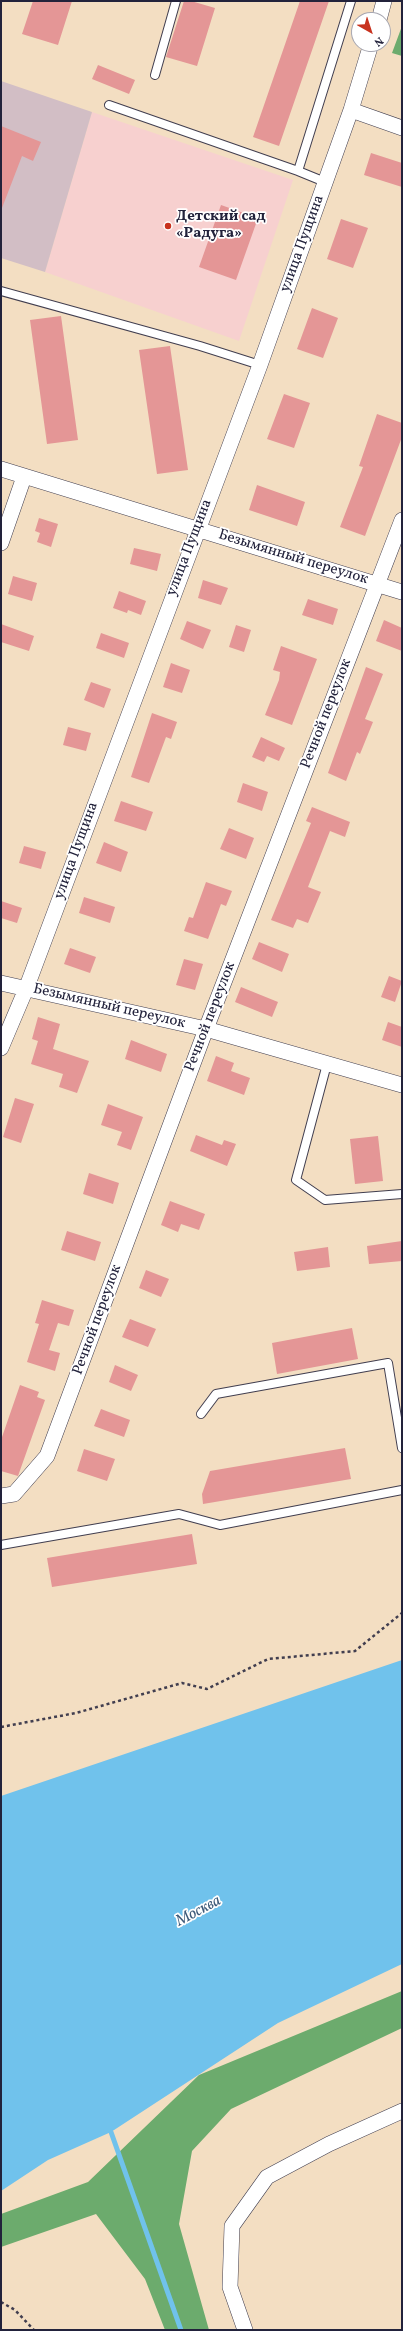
<!DOCTYPE html>
<html>
<head>
<meta charset="utf-8">
<style>
	body { margin:0 }
	#map { position:relative; width:403px; height:2331px; overflow:hidden; background:#f3dec2; font-family:Vollkorn,serif }
	canvas { display:block }
	.frame { position:absolute; inset:0; border:2px solid #22223b; pointer-events:none }
	.north { position:absolute; left:351px; top:12px; width:40px; height:40px; box-sizing:border-box; background:#fff; border:1px solid #a7a7b1; border-radius:50%; rotate:141deg; font-size:11px; font-weight:700; line-height:16px; text-align:center; color:#22223b }
	.north::after { content:''; display:block; margin:auto; width:14px; height:18px; background:#c8321e; clip-path:polygon(50% 0,100% 100%,50% 72%,0 100%) }
</style>
</head>
<body>
<div id="map">
<canvas width="403" height="2331"></canvas>
<div class="frame"></div>
<div class="north">N</div>
</div>
<script>
const context = document.querySelector('canvas').getContext('2d');
context.lineJoin = 'round';
function fill(path, color) { context.fillStyle = color; context.fill(path, 'evenodd'); }
function trace(path, color, width, dash) { context.strokeStyle = color; context.lineWidth = width; context.lineCap = dash ? 'butt' : 'round'; context.setLineDash(dash || []); context.stroke(path); }
function label(font, color, halo, rows, align = 'center') {
  context.font = font + ' Vollkorn,serif'; context.lineWidth = 3.5; context.setLineDash([]); context.textBaseline = 'middle'; context.strokeStyle = halo; context.fillStyle = color; for (const [text, x, y, turn = 0] of rows) {
    context.save(); context.translate(x, y); context.rotate((+turn || 0) * Math.PI / 180); context.textAlign = isNaN(turn) ? turn : align; if (halo) context.strokeText(text, 0, 0); context.fillText(text, 0, 0); context.restore();
  }
}
fill(new Path2D(`
	M 92,112 L 293,180 L 239,341 L 45,272 Z`), '#f7d0cf');
fill(new Path2D(`
	M 1,81 L 92,112 L 45,272 L 1,258 Z`), '#d2bec5');
fill(new Path2D(`
	M 402,26 L 402,56 L 392,53 Z
	M 402,1991 L 402,2028 L 231,2109 L 192,2151 L 179,2224 L 209,2330 L 165,2330 L 145,2279 L 96,2214 L 1,2247 L 1,2214 L 88,2182 L 199,2075 Z`), '#6cab6d');
fill(new Path2D(`
	M 402,1660 L 402,1964 L 278,2023 L 111,2132 L 48,2160 L 1,2191 L 1,1796 Z`), '#70c2ec');
trace(new Path2D(`
	M 111,2132 L 181,2330`), '#70c2ec', 5);
fill(new Path2D(`
	M 33,1 L 72,1 L 58,45 L 22,34 Z
	M 184,1 L 191,1 L 215,8 L 197,66 L 166,57 Z
	M 300,1 L 329,1 L 279,146 L 253,137 Z
	M 98,65 L 135,80 L 129,94 L 92,79 Z
	M 1,126 L 41,142 L 33,161 L 22,156 L 2,208 Z
	M 371,153 L 402,163 L 402,187 L 364,175 Z
	M 221,205 L 258,218 L 236,280 L 199,267 Z
	M 341,219 L 368,228 L 353,268 L 327,259 Z
	M 312,308 L 338,318 L 323,358 L 297,349 Z
	M 61,316 L 78,440 L 47,444 L 30,320 Z
	M 170,346 L 188,470 L 157,474 L 139,350 Z
	M 284,394 L 310,403 L 294,448 L 267,439 Z
	M 377,414 L 402,423 L 402,437 L 365,536 L 340,527 L 363,467 L 359,466 Z
	M 257,485 L 305,502 L 297,526 L 249,510 Z
	M 39,518 L 58,524 L 51,547 L 37,542 L 40,533 L 35,531 Z
	M 134,548 L 161,554 L 157,571 L 130,564 Z
	M 13,576 L 37,583 L 32,601 L 8,594 Z
	M 203,580 L 228,588 L 221,605 L 198,598 Z
	M 119,591 L 146,601 L 141,615 L 128,610 L 127,613 L 113,608 Z
	M 308,599 L 338,609 L 333,625 L 302,615 Z
	M 384,620 L 402,628 L 402,651 L 376,641 Z
	M 187,621 L 211,630 L 203,649 L 180,639 Z
	M 1,624 L 34,636 L 29,651 L 1,642 Z
	M 236,625 L 251,630 L 244,652 L 229,647 Z
	M 101,633 L 129,643 L 124,658 L 96,648 Z
	M 281,646 L 317,659 L 292,725 L 265,715 L 279,680 L 280,672 L 273,670 Z
	M 171,663 L 190,670 L 182,693 L 163,687 Z
	M 366,667 L 383,674 L 365,719 L 373,722 L 360,754 L 357,752 L 346,781 L 328,773 Z
	M 91,682 L 111,689 L 104,708 L 84,700 Z
	M 152,713 L 177,722 L 171,739 L 166,737 L 149,783 L 131,777 Z
	M 68,727 L 91,733 L 86,751 L 63,745 Z
	M 261,737 L 285,748 L 279,761 L 267,756 L 264,762 L 252,757 Z
	M 243,783 L 268,792 L 262,811 L 237,802 Z
	M 121,801 L 153,812 L 146,831 L 114,821 Z
	M 312,807 L 350,822 L 345,837 L 330,831 L 308,887 L 321,892 L 308,923 L 297,919 L 293,928 L 271,920 L 311,823 L 306,821 Z
	M 229,828 L 254,838 L 246,859 L 220,849 Z
	M 104,842 L 128,852 L 121,872 L 96,863 Z
	M 24,846 L 46,852 L 41,869 L 19,863 Z
	M 206,882 L 232,891 L 226,906 L 221,904 L 208,939 L 184,931 L 189,917 L 193,918 Z
	M 84,897 L 115,907 L 110,923 L 79,913 Z
	M 1,901 L 22,908 L 17,923 L 1,918 Z
	M 259,942 L 289,954 L 282,972 L 252,959 Z
	M 70,948 L 96,957 L 90,973 L 64,964 Z
	M 184,959 L 203,964 L 195,990 L 176,985 Z
	M 389,976 L 402,981 L 395,1002 L 381,997 Z
	M 241,987 L 278,1002 L 272,1017 L 235,1002 Z
	M 38,1017 L 60,1024 L 53,1049 L 89,1061 L 77,1093 L 59,1087 L 63,1074 L 31,1064 L 38,1041 L 32,1039 Z
	M 388,1022 L 402,1027 L 402,1047 L 382,1040 Z
	M 131,1040 L 167,1054 L 161,1072 L 125,1059 Z
	M 216,1056 L 234,1063 L 231,1071 L 250,1078 L 244,1095 L 207,1081 Z
	M 15,1098 L 34,1104 L 21,1143 L 3,1137 Z
	M 108,1104 L 143,1117 L 131,1150 L 117,1145 L 122,1132 L 101,1125 Z
	M 196,1135 L 222,1145 L 224,1140 L 236,1144 L 227,1166 L 190,1151 Z
	M 378,1136 L 383,1181 L 355,1184 L 350,1139 Z
	M 89,1173 L 119,1183 L 113,1204 L 83,1194 Z
	M 170,1201 L 205,1214 L 199,1230 L 181,1224 L 178,1232 L 161,1225 Z
	M 67,1231 L 101,1242 L 95,1261 L 61,1250 Z
	M 402,1241 L 402,1261 L 369,1264 L 367,1246 Z
	M 328,1247 L 330,1267 L 297,1271 L 294,1252 Z
	M 146,1270 L 169,1279 L 161,1297 L 139,1288 Z
	M 42,1300 L 74,1310 L 69,1326 L 58,1323 L 49,1350 L 60,1353 L 55,1371 L 27,1362 L 39,1324 L 35,1323 Z
	M 130,1319 L 156,1329 L 148,1347 L 122,1337 Z
	M 352,1328 L 358,1359 L 277,1374 L 272,1343 Z
	M 115,1365 L 138,1375 L 131,1391 L 109,1382 Z
	M 20,1385 L 39,1392 L 37,1397 L 45,1400 L 18,1476 L 1,1471 L 1,1440 Z
	M 101,1409 L 130,1420 L 124,1437 L 94,1426 Z
	M 345,1448 L 351,1479 L 203,1504 L 202,1494 L 210,1471 Z
	M 84,1449 L 115,1459 L 107,1481 L 77,1471 Z
	M 192,1534 L 197,1564 L 52,1587 L 47,1558 Z`), '#e49696');
const lane = new Path2D(`
	M 155,75 L 176,1
	M 109,105 L 298,171 L 351,1
	M 298,171 L 325,182
	M 1,291 L 200,346 L 260,365
	M 327,1064 L 296,1180 L 325,1200 L 402,1194
	M 201,1414 L 216,1394 L 388,1363 L 402,1448
	M 1,1545 L 179,1514 L 220,1525 L 402,1490`);
const street = new Path2D(`
	M 379,20 L 384,1
	M 351,110 L 402,128
	M 1,469 L 402,592
	M 1,543 L 24,477
	M 1,983 L 206,1029 L 402,1085
	M 1,1048 L 26,989 L 260,365 L 351,110 L 371,44
	M 1,1496 L 14,1494 L 47,1456 L 206,1029 L 402,520
	M 245,2330 L 230,2287 L 232,2226 L 267,2177 L 329,2144 L 402,2111`);
trace(lane, '#413e4f', 10);
trace(street, '#413e4f', 16);
trace(new Path2D(`
	M 1,1727 L 76,1713 L 182,1683 L 207,1689 L 268,1659 L 355,1651 L 402,1613
	M 1,2302 L 15,2310 L 34,2330`), '#413e4f', 2.5, [3, 3]);
trace(lane, '#fff', 8);
trace(street, '#fff', 15);
for (const [x, y, r, color] of [
	[168,226,4,"#c8321e"]
]) { const dot = new Path2D(); dot.arc(x, y, r, 0, 2 * Math.PI); context.fillStyle = color; context.fill(dot); trace(dot, '#fff', 1.5); }
label('bold 15px', '#22223b', '#fff', [
	["Детский сад",176,217],
	["«Радуга»",176,234]
], 'left');
label('15px', '#22223b', '#fff', [
	["улица Пущина",303,244,-70],
	["улица Пущина",190,548,-69],
	["Безымянный переулок",293,558,17],
	["Речной переулок",327,714,-69],
	["улица Пущина",77,851,-70],
	["Безымянный переулок",109,1007,13],
	["Речной переулок",211,1017,-69],
	["Речной переулок",98,1320,-70]
]);
label('italic 16px', '#3d5a79', '#fff', [
	["Москва",199,1912,-28]
]);
</script>
</body>
</html>
